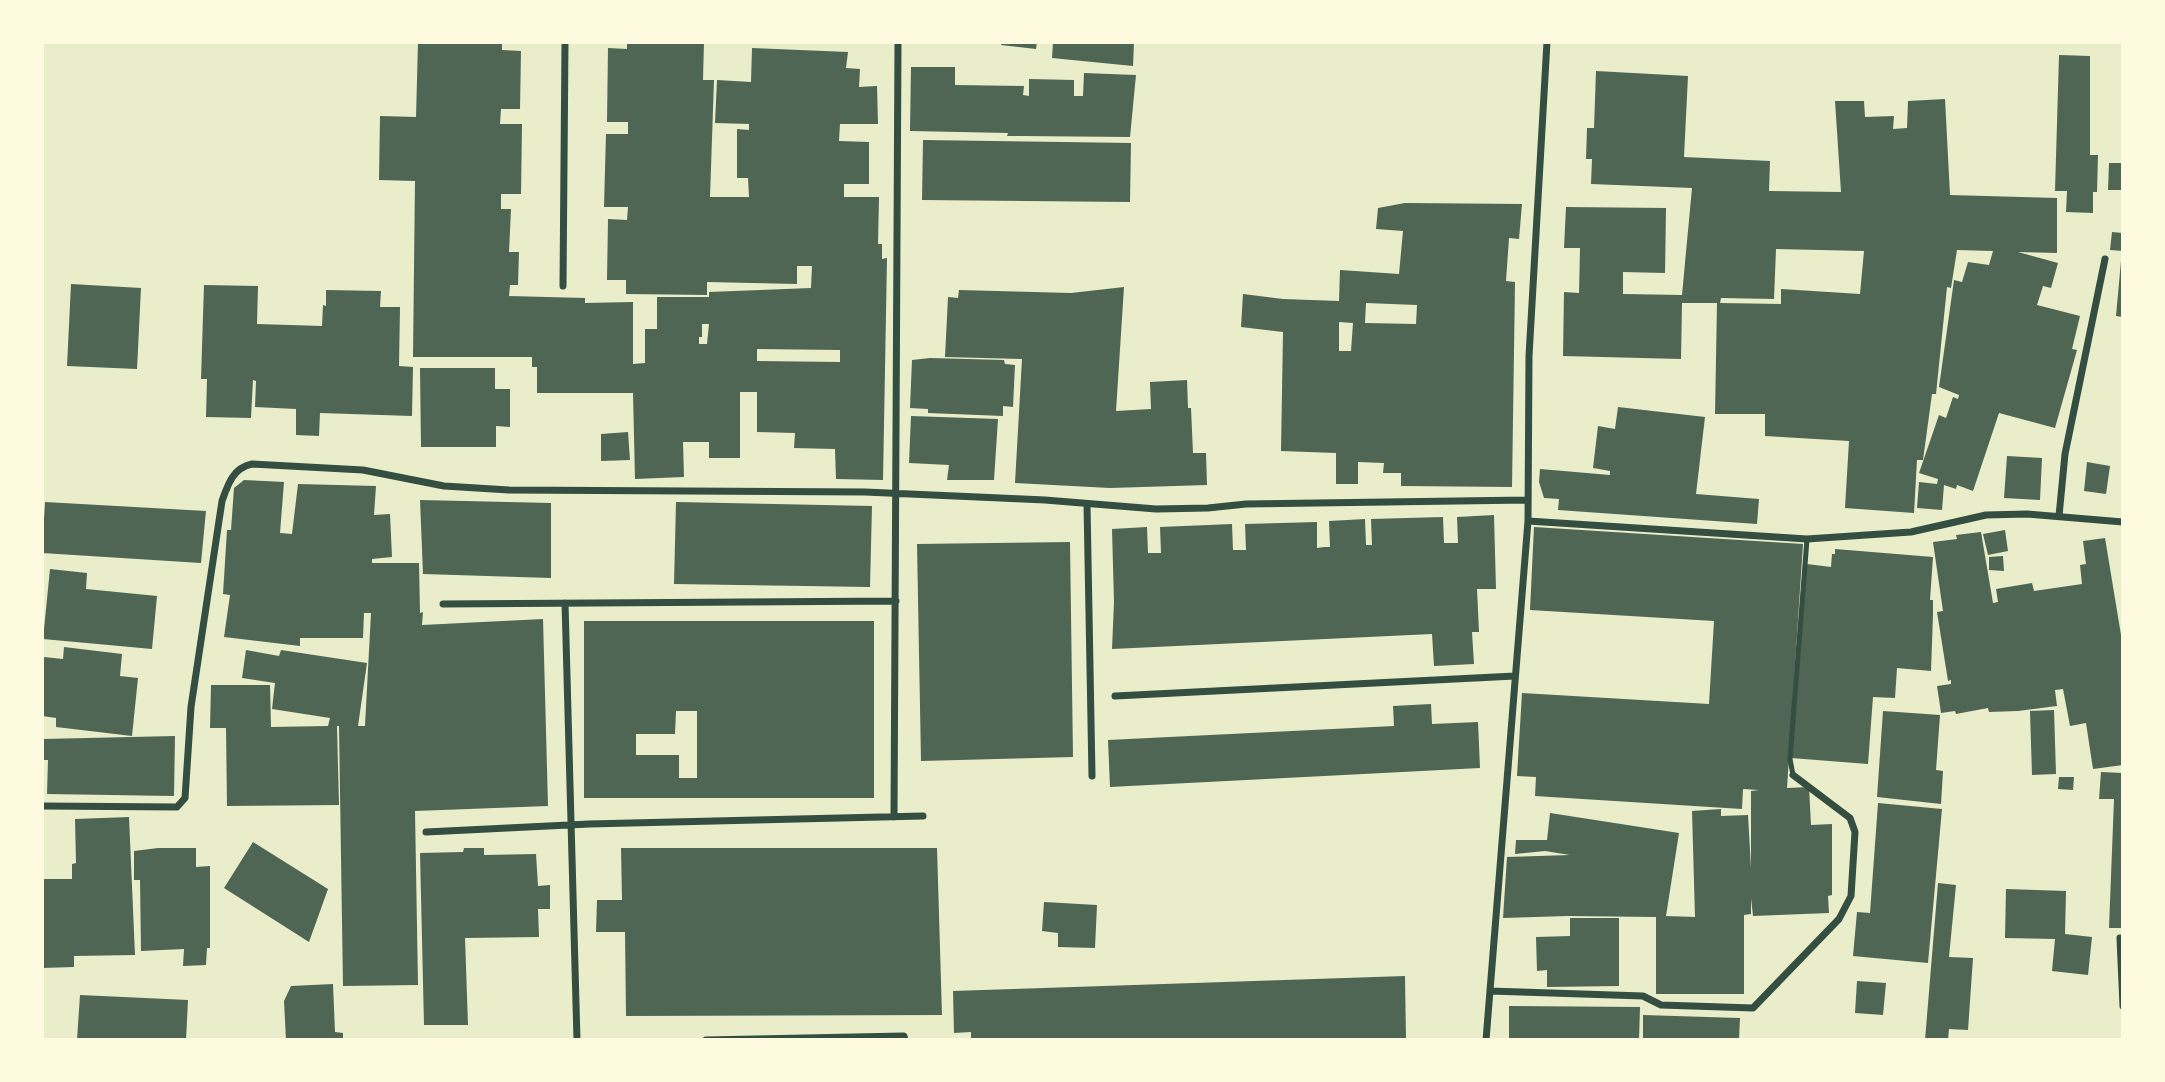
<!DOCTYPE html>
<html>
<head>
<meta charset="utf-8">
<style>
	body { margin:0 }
	#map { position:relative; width:2165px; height:1082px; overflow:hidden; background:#e9edc9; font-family:"Space Grotesk",sans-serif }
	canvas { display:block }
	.frame { position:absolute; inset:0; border:44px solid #fefae0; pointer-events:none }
</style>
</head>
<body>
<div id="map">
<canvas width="2165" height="1082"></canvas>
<div class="frame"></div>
</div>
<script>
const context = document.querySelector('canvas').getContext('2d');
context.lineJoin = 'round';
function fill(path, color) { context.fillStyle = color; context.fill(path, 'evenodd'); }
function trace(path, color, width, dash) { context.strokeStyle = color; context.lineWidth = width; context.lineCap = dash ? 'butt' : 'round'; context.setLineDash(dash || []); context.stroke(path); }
fill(new Path2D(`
	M 418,42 L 502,42 L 502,50 L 521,51 L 520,109 L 501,109 L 500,124 L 522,124 L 521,194 L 501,194 L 501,209 L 511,209 L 509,252 L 519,252 L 518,285 L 510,285 L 509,296 L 585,298 L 585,303 L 633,302 L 633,364 L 645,363 L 645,329 L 657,329 L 657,297 L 709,297 L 709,292 L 811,288 L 812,266 L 797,266 L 797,284 L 707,282 L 707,295 L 626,294 L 626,280 L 607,280 L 608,219 L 627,220 L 628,207 L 604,207 L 606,134 L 628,134 L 628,122 L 607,122 L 608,48 L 627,49 L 627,42 L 704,42 L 703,80 L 714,80 L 710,197 L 749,197 L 748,178 L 737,178 L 737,129 L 749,130 L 749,124 L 715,123 L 717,80 L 751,82 L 752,48 L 848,52 L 846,68 L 860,69 L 859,87 L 877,86 L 878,124 L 840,124 L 839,141 L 869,142 L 869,184 L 844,184 L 844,197 L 879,197 L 878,244 L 882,244 L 882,259 L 887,258 L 883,480 L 836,479 L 835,449 L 794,448 L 795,433 L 757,432 L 757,392 L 740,392 L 740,458 L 709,458 L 709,442 L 683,442 L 684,477 L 635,479 L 633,393 L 537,393 L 537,367 L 532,367 L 532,357 L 413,357 L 415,181 L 379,180 L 380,116 L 416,117 ZM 702,324 L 709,324 L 707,344 L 699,344 L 699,337 L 702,337 ZM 757,349 L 840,350 L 840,362 L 757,361 Z
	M 1002,42 L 1037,42 L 1036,49 L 1001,45 Z
	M 1053,42 L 1134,42 L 1133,66 L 1052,58 Z
	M 2059,55 L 2090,56 L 2090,155 L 2098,155 L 2097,192 L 2093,192 L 2093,213 L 2066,212 L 2067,191 L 2055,191 Z
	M 911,67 L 955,67 L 955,85 L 1024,86 L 1023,95 L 1029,96 L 1029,79 L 1074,80 L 1074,96 L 1083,96 L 1084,73 L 1136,75 L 1130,137 L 1022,136 L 1007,136 L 1008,133 L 910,131 Z
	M 1596,71 L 1688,76 L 1684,157 L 1770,161 L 1769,191 L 1841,192 L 1835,101 L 1864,101 L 1865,117 L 1894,116 L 1893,129 L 1907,128 L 1908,101 L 1945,99 L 1950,195 L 2057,198 L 2057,253 L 2018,252 L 2058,263 L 2051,288 L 2043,286 L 2037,305 L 2080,316 L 2072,349 L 2077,350 L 2055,428 L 1999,413 L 1973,491 L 1957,485 L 1956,489 L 1944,485 L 1942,510 L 1917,508 L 1919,482 L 1937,484 L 1938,479 L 1919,473 L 1939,415 L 1946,418 L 1953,397 L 1958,399 L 1959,395 L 1939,387 L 1954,280 L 1962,282 L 1968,262 L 1989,265 L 1993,251 L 1957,250 L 1951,288 L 1947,287 L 1936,394 L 1932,394 L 1923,460 L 1917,460 L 1914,513 L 1845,508 L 1849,441 L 1765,436 L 1765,414 L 1715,414 L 1717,303 L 1682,303 L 1681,359 L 1563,356 L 1564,292 L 1579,293 L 1580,248 L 1564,248 L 1566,207 L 1666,208 L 1665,273 L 1623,272 L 1623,294 L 1682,295 L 1692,188 L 1591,184 L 1592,159 L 1586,159 L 1587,128 L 1594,128 ZM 1776,249 L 1864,251 L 1860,294 L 1781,289 L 1781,304 L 1720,303 L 1721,298 L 1774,299 Z
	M 923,140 L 1131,143 L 1130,202 L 922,200 Z
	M 2109,163 L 2123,163 L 2123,190 L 2108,190 Z
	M 1405,203 L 1522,204 L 1519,239 L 1509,238 L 1506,281 L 1515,282 L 1512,487 L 1401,486 L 1401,473 L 1383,473 L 1384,463 L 1358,462 L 1358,484 L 1336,484 L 1336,453 L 1281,451 L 1283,332 L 1241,327 L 1243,294 L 1283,299 L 1339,301 L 1340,270 L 1399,274 L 1403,231 L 1376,229 L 1378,208 ZM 1366,303 L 1417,305 L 1416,324 L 1365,323 ZM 1339,322 L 1353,323 L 1351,351 L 1339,351 Z
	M 2112,232 L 2123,233 L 2123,251 L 2110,250 Z
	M 2121,261 L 2123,261 L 2123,317 L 2116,316 Z
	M 71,284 L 141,288 L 137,369 L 67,366 Z
	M 204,285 L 258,286 L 257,324 L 322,326 L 323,305 L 326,306 L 326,290 L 381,291 L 380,307 L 400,307 L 399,366 L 413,367 L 412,416 L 320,413 L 319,436 L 296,435 L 296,409 L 255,407 L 256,381 L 253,380 L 251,418 L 206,417 L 207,379 L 201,379 Z
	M 1124,287 L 1116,411 L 1151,409 L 1150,382 L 1187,380 L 1188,408 L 1191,408 L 1193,453 L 1206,453 L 1207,485 L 1110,488 L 1015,483 L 1022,359 L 945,357 L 948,297 L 958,298 L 959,290 L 1071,293 Z
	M 930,358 L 1004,360 L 1005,364 L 1015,365 L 1013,407 L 1003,406 L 1003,416 L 928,413 L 928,409 L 910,408 L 912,360 Z
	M 420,368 L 495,368 L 495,389 L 510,389 L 510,427 L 496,426 L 496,447 L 421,447 Z
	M 1618,407 L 1705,417 L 1696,494 L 1759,499 L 1757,524 L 1558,510 L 1559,499 L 1544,498 L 1539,482 L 1540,469 L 1610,475 L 1610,471 L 1593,468 L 1598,426 L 1615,429 Z
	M 911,416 L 998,419 L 994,480 L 947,480 L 949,465 L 909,463 Z
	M 628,432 L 630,460 L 601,461 L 601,434 Z
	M 2007,456 L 2042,458 L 2040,500 L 2004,498 Z
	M 2087,462 L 2110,466 L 2106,494 L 2084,491 Z
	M 244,480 L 284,482 L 280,533 L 292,534 L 298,484 L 376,486 L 374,515 L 390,514 L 392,557 L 372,559 L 372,563 L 419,563 L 420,613 L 423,612 L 422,625 L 543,619 L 548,806 L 415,811 L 418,985 L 343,986 L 339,726 L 337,726 L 339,805 L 227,806 L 226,728 L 210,728 L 211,685 L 270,685 L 271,727 L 328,726 L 330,718 L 272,709 L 275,683 L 242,678 L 246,650 L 279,656 L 281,650 L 367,663 L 358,726 L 365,726 L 371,613 L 364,613 L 363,638 L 300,638 L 300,646 L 224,637 L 230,595 L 223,594 L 227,530 L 231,530 L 234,488 Z
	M 420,500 L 551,503 L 551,578 L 423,574 Z
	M 45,502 L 206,511 L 201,563 L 42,553 Z
	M 676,502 L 872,506 L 870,587 L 674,584 Z
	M 1494,515 L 1496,589 L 1477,589 L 1479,632 L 1472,632 L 1474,664 L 1434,666 L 1432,634 L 1112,649 L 1114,602 L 1112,529 L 1147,527 L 1148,553 L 1161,553 L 1160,527 L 1232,524 L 1233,550 L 1246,550 L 1245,524 L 1317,522 L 1317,548 L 1324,547 L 1330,547 L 1329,521 L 1365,519 L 1366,545 L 1372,545 L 1371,519 L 1443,517 L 1444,543 L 1458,543 L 1457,517 Z
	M 1534,527 L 1803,544 L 1787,788 L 1809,787 L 1811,825 L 1832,824 L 1832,895 L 1828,896 L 1829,913 L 1753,916 L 1751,898 L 1751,914 L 1744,915 L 1744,994 L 1656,994 L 1656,917 L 1567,916 L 1503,918 L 1507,857 L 1570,855 L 1545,851 L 1515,854 L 1516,840 L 1547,840 L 1550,813 L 1679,833 L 1666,916 L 1695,917 L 1692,811 L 1721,809 L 1721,816 L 1748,815 L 1751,868 L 1751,791 L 1759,790 L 1743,789 L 1742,809 L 1535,796 L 1536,777 L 1517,776 L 1522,693 L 1709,704 L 1714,621 L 1530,610 Z
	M 2005,530 L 2008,551 L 1988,555 L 1983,534 Z
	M 1981,532 L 1993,603 L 1998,602 L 1996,589 L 2032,583 L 2034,591 L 2082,584 L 2080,565 L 2086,564 L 2083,541 L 2105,538 L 2123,647 L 2123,765 L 2093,769 L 2086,723 L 2070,726 L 2063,689 L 2055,690 L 2057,706 L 2018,711 L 1989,712 L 1988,708 L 1956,714 L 1955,711 L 1941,713 L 1937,686 L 1951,684 L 1951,680 L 1948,681 L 1937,612 L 1943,611 L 1933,542 L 1957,539 L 1956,535 Z
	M 1070,542 L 1073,757 L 921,761 L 917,544 Z
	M 1835,549 L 1933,557 L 1930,600 L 1933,600 L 1933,615 L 1931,671 L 1897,668 L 1895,698 L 1873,697 L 1868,764 L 1791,758 L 1807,564 L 1831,567 L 1832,554 L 1835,554 Z
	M 2003,556 L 2004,571 L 1989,570 L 1989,557 Z
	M 50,569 L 87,573 L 86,589 L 157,596 L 152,649 L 43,639 Z
	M 584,621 L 874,621 L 874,798 L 584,798 ZM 676,711 L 697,711 L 697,778 L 679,778 L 679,755 L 636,755 L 636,734 L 675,734 Z
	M 64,647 L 122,654 L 120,676 L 138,678 L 132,736 L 56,727 L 56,718 L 42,716 L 44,657 L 63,659 Z
	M 1431,704 L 1432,724 L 1478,722 L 1480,768 L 1110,787 L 1108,740 L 1394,726 L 1393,706 Z
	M 2054,710 L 2056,774 L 2032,775 L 2030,711 Z
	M 1883,711 L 1940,715 L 1936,770 L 1943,771 L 1941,804 L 1877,797 Z
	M 175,736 L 174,796 L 47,794 L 48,760 L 42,760 L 42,739 Z
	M 2101,772 L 2123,773 L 2123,928 L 2109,928 L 2114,799 L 2099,799 Z
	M 2059,777 L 2074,777 L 2073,790 L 2058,789 Z
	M 1878,803 L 1942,809 L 1928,963 L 1853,956 L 1857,912 L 1870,913 Z
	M 129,817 L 135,955 L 74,956 L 74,967 L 42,968 L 42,879 L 72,879 L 72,864 L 76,863 L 75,819 Z
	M 253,842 L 328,889 L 309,942 L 224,888 Z
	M 158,848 L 196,848 L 196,867 L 210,866 L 210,948 L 207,948 L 206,965 L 183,966 L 184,949 L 141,951 L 140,880 L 134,880 L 134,851 Z
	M 464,848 L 484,848 L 484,855 L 536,854 L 538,886 L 550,885 L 550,909 L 538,909 L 539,937 L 465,938 L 468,1025 L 424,1025 L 420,853 L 463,852 Z
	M 621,848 L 937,848 L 942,1015 L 626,1016 L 625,932 L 596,932 L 597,900 L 622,900 Z
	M 1938,883 L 1956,885 L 1949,957 L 1973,958 L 1968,1030 L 1949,1029 L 1948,1040 L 1925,1040 Z
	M 2006,889 L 2066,891 L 2065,934 L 2092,937 L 2088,975 L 2052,971 L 2055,939 L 2005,938 Z
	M 1044,902 L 1097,905 L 1095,948 L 1058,947 L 1058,933 L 1042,931 Z
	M 1570,918 L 1619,918 L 1619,986 L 1547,987 L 1547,970 L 1537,971 L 1536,937 L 1570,936 Z
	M 1405,976 L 1406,1040 L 971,1040 L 971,1032 L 954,1033 L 953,991 Z
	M 1857,981 L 1886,983 L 1883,1015 L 1855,1013 Z
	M 333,984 L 335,1032 L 343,1033 L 343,1040 L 286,1040 L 284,1001 L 291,986 Z
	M 80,995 L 188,1000 L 186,1040 L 77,1040 Z
	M 1509,1006 L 1640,1007 L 1639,1040 L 1509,1038 Z
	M 1643,1015 L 1740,1018 L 1739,1040 L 1643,1040 Z`), '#4f6655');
trace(new Path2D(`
	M 1793,775 L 1790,759 L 1807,539`), '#344e41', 5);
trace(new Path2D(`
	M 563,286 L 565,42
	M 1087,504 L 1092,776
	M 2059,516 L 2065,454 L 2105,259
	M 1528,521 L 1807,539 L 1911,532 L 1986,515 L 2027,514 L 2123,522
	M 565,603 L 577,1040
	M 443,604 L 896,601
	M 1115,696 L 1515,676
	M 42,806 L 177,807 L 185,798 L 191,707 L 222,501 C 228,484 233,468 252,464 L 363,470 L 444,486 L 509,490 L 865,492 L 1045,500 L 1156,509 L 1208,508 L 1246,504 L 1527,500
	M 894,817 L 898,42
	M 426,832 L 589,824 L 923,816
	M 2120,938 L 2123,1006
	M 1490,991 L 1643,996 L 1661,1005 L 1753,1008 L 1839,919 L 1851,896 L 1855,832 L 1850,818 L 1793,775
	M 706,1040 L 904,1036 L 905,1040
	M 1486,1040 L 1528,521 L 1529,356 L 1547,42`), '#344e41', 7);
</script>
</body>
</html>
